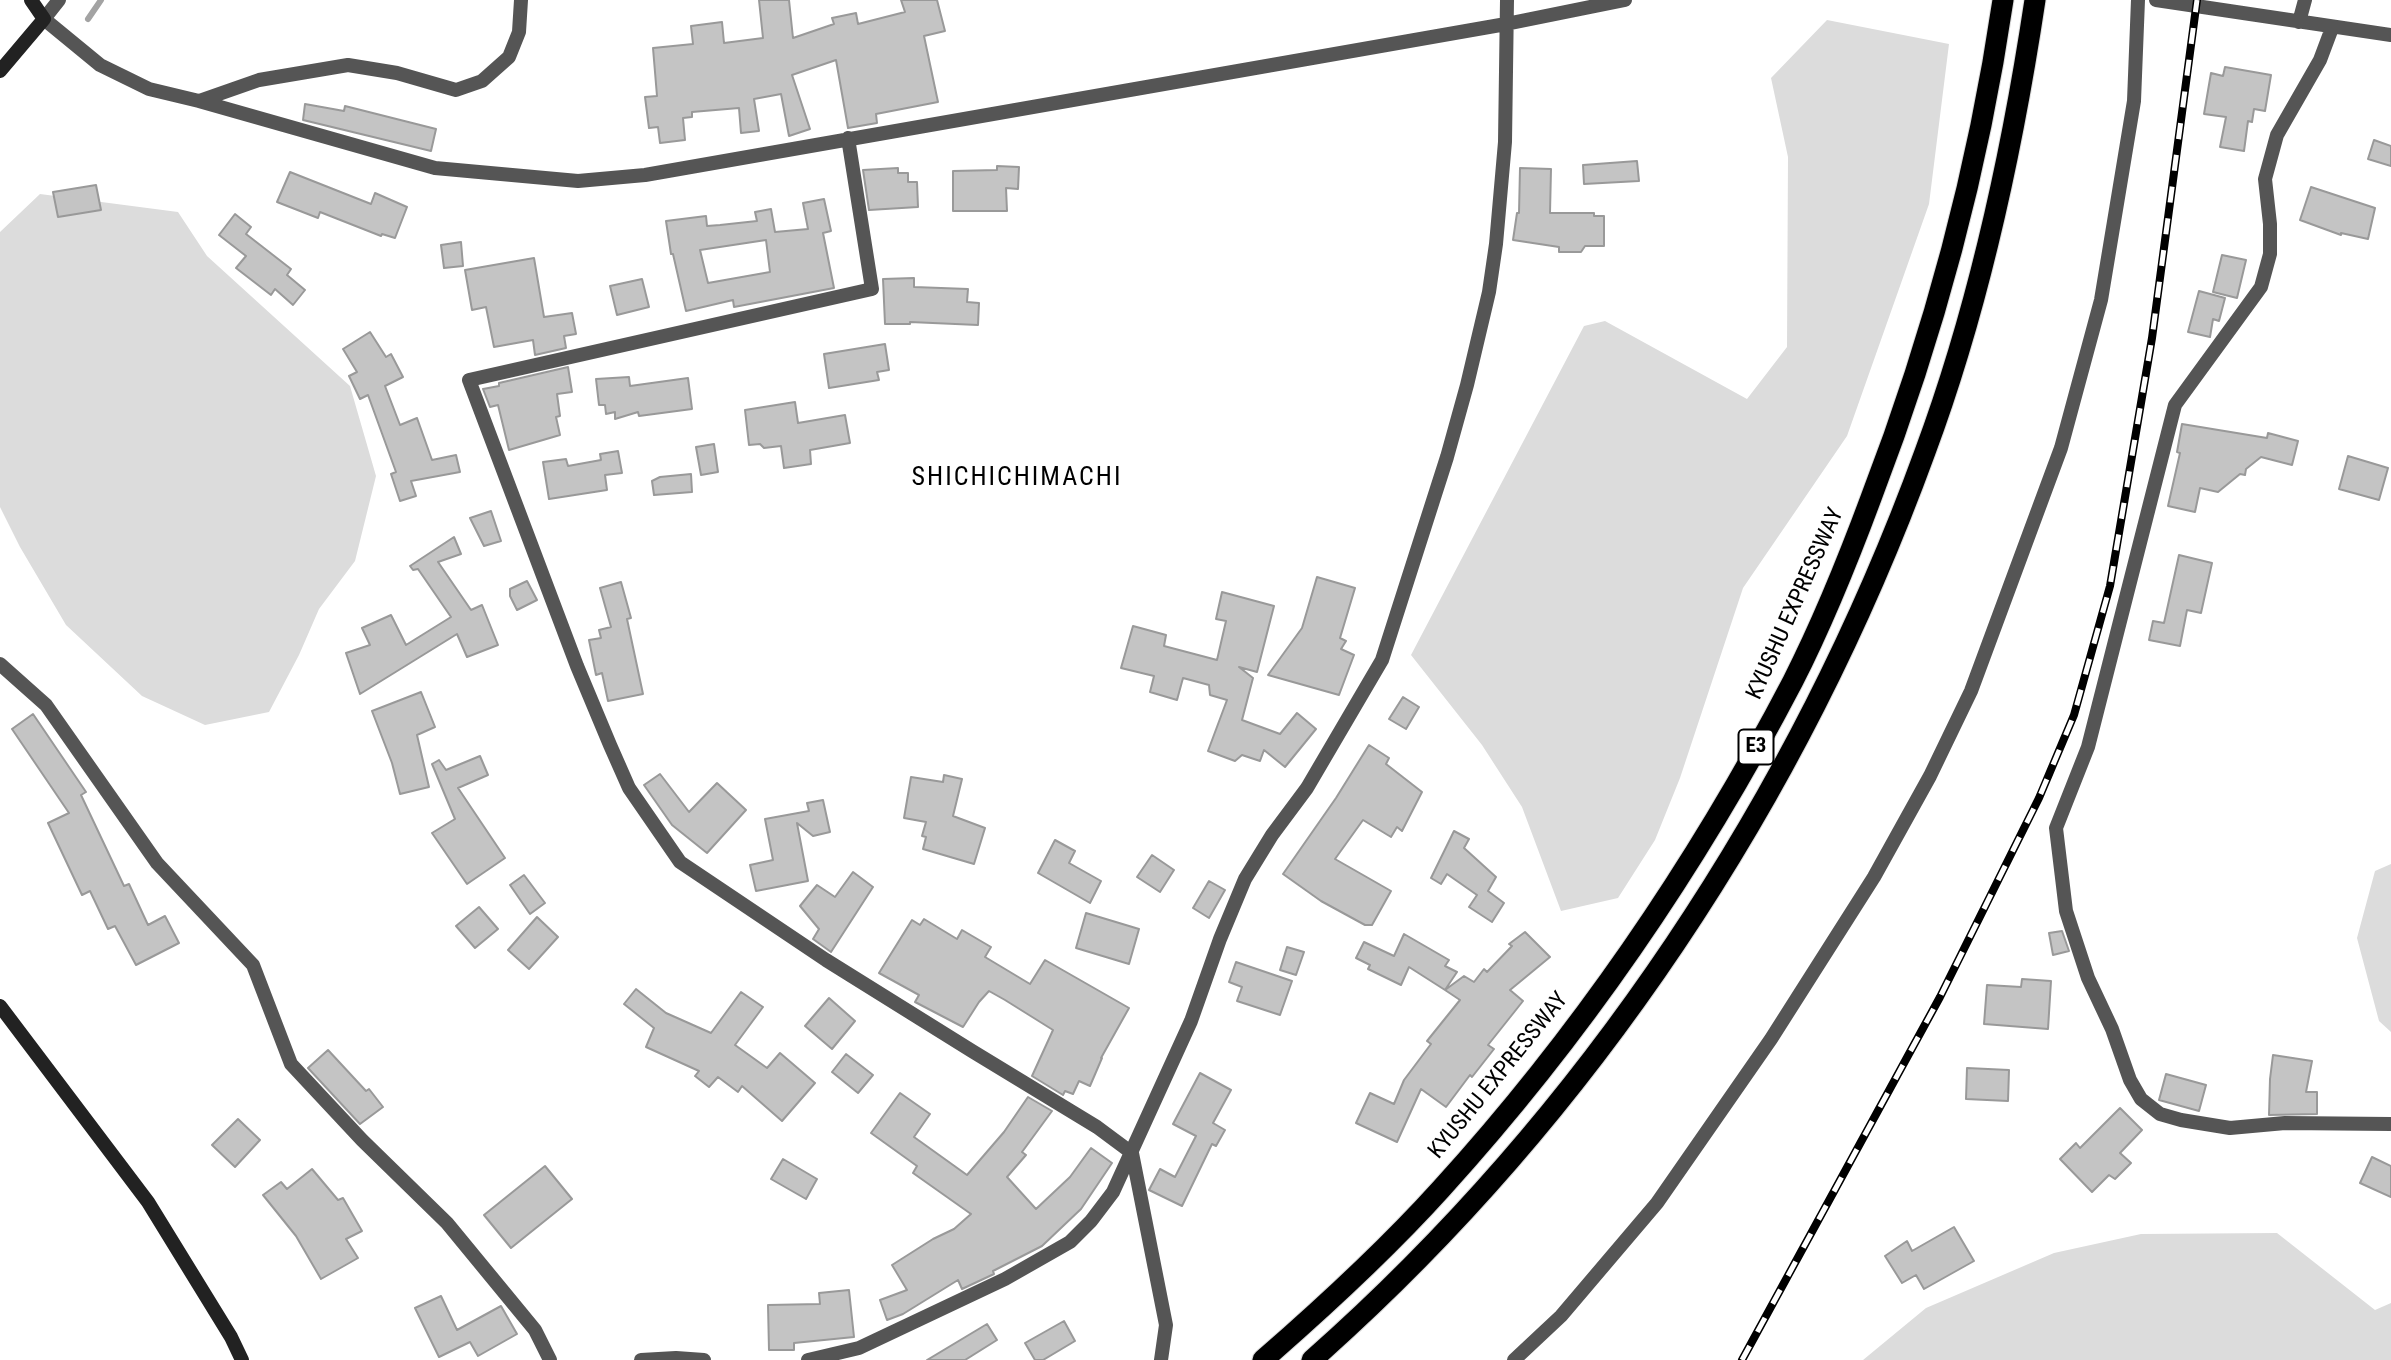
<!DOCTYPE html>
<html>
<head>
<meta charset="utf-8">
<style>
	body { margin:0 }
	canvas { display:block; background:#fff }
</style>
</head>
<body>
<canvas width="2391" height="1360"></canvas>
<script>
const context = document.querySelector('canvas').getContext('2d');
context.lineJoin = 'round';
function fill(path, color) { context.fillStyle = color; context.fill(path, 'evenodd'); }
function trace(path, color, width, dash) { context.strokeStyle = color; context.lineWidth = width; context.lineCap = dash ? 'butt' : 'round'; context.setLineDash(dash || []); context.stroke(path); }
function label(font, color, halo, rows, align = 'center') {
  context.font = font + ' "Roboto Condensed",sans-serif'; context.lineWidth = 5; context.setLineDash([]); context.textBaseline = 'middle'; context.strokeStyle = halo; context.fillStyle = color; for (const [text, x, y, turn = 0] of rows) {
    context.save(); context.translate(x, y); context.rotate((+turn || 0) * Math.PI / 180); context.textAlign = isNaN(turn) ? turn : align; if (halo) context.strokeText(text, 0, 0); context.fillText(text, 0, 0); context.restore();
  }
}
fill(new Path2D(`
	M 1827,20 L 1949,44 L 1929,204 L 1847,436 L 1743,588 L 1680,778 L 1655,840 L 1618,898 L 1561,911 L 1522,807 L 1482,745 L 1411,655 L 1584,326 L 1605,321 L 1747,399 L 1787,347 L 1788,157 L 1771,78 Z
	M 40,194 L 178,212 L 207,256 L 350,386 L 376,476 L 355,561 L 319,609 L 299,655 L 269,712 L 205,725 L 142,696 L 66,625 L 20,547 L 0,507 L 0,232 Z
	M 2391,864 L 2391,1032 L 2379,1021 L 2357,938 L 2375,871 Z
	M 2277,1233 L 2375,1310 L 2391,1303 L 2391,1360 L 1863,1360 L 1926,1308 L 2054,1253 L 2141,1234 Z`), '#dcdcdc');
trace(new Path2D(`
	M 88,19 L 101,0`), '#a3a3a3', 6);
const building = new Path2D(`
	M 759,0 L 789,0 L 793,38 L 834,24 L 832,18 L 856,13 L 858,24 L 905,12 L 901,0 L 937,0 L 945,31 L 924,36 L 938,102 L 876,114 L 877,123 L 848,128 L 836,60 L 792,75 L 810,129 L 789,136 L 781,94 L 754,99 L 759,131 L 741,133 L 739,108 L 692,112 L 692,117 L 683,118 L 685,140 L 660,143 L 658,127 L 649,128 L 645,97 L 657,96 L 653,48 L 693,44 L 691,26 L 722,22 L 724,43 L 763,38 Z
	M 2225,67 L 2271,75 L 2265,111 L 2254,109 L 2252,122 L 2248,121 L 2244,151 L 2220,147 L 2226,117 L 2204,114 L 2211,73 L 2223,76 Z
	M 305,104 L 344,111 L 345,106 L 436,129 L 431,151 L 303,120 Z
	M 2374,140 L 2391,146 L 2391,166 L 2368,159 Z
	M 1637,161 L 1639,181 L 1584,184 L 1583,165 Z
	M 997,166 L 1019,167 L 1018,189 L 1006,188 L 1007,211 L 953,211 L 953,171 L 997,170 Z
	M 898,168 L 898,173 L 908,173 L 908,182 L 917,182 L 918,207 L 869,210 L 863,170 Z
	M 1520,168 L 1551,169 L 1550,213 L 1594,213 L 1594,216 L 1604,216 L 1604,246 L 1585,246 L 1581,252 L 1559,252 L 1559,247 L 1513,240 L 1517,213 L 1519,213 Z
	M 290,172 L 371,204 L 375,193 L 407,207 L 395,238 L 382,234 L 381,236 L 320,212 L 318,218 L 277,202 Z
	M 96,185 L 101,210 L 58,217 L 53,192 Z
	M 2311,187 L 2375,208 L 2368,239 L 2341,233 L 2341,235 L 2300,220 Z
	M 824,199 L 831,231 L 823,233 L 834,288 L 734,307 L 733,300 L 686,311 L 673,254 L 671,254 L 666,221 L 706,216 L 707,226 L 720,225 L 757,221 L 755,212 L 771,209 L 775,232 L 808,229 L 803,203 ZM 766,240 L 770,272 L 708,283 L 700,250 Z
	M 235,214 L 251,227 L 246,234 L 291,269 L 287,275 L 305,290 L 293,305 L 275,289 L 271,295 L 236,268 L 246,256 L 219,235 Z
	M 461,242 L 463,266 L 444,268 L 441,245 Z
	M 2222,255 L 2246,260 L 2237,298 L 2213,292 Z
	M 534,258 L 544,317 L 572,313 L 576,334 L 564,336 L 566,348 L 535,355 L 533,340 L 494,347 L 486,307 L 472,310 L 465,270 Z
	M 914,278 L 914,287 L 968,289 L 967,302 L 979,303 L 978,325 L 910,322 L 910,324 L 885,324 L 883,279 Z
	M 642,279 L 649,307 L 617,315 L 610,286 Z
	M 2199,291 L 2225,298 L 2219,321 L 2213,319 L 2210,337 L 2188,332 Z
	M 370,332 L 386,357 L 391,354 L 403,377 L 385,386 L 400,425 L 417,418 L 432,460 L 456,455 L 460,472 L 411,481 L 416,496 L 400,501 L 391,474 L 396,472 L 368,395 L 360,399 L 349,376 L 357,372 L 343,349 Z
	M 885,344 L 889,370 L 877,372 L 879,380 L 829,388 L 824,354 Z
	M 568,367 L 572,392 L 557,394 L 560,416 L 556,417 L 560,435 L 509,450 L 498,405 L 490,407 L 483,389 L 499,386 L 499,383 Z
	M 629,377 L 630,386 L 688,378 L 692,409 L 639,416 L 638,412 L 615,419 L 615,412 L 606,414 L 605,405 L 599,405 L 596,379 Z
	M 795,402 L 798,423 L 845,415 L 850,443 L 810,450 L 811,464 L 784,468 L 781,446 L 764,448 L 760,444 L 749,445 L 745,410 Z
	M 2182,424 L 2267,438 L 2268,433 L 2298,441 L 2292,465 L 2261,457 L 2246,469 L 2245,475 L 2240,474 L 2218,492 L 2200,488 L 2195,512 L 2168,506 L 2180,453 L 2177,452 Z
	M 714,444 L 718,472 L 701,475 L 696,447 Z
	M 618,451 L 622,473 L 605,475 L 607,490 L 549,499 L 543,462 L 566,459 L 568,466 L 601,460 L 600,454 Z
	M 2348,456 L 2388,468 L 2379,500 L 2339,489 Z
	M 691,474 L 692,492 L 654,495 L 652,481 L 660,477 Z
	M 491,511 L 501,541 L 484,546 L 470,518 Z
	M 454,537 L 461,554 L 438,562 L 471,610 L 482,605 L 498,645 L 467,657 L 457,634 L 360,694 L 346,653 L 370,645 L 362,628 L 391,615 L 406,645 L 451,617 L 418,569 L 413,570 L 410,566 Z
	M 2179,555 L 2212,563 L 2201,613 L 2187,610 L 2180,646 L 2149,640 L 2153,621 L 2164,623 Z
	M 1317,577 L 1355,588 L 1340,638 L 1346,641 L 1341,649 L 1354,655 L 1339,695 L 1268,675 L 1302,628 Z
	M 527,581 L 537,600 L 517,610 L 510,596 L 510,589 Z
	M 621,582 L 631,618 L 627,619 L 643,694 L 608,701 L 602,673 L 596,675 L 589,640 L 601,638 L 599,630 L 611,627 L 600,588 Z
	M 1222,592 L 1274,606 L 1257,672 L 1239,667 L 1253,678 L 1242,720 L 1280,734 L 1297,713 L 1316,729 L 1285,767 L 1264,750 L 1260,761 L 1242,755 L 1235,761 L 1208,751 L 1227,700 L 1210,695 L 1209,685 L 1183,678 L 1177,700 L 1150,692 L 1154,676 L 1121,668 L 1133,626 L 1166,635 L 1164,646 L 1217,660 L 1226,621 L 1216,619 Z
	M 421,692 L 435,727 L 417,735 L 429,787 L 400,794 L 392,763 L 372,711 Z
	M 1403,697 L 1419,707 L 1406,729 L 1389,719 Z
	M 33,714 L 86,792 L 81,795 L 124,886 L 129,884 L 148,925 L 165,916 L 179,943 L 136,965 L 115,926 L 108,929 L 90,891 L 82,895 L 48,823 L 69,813 L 12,729 Z
	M 1369,745 L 1389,758 L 1386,764 L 1422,792 L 1402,831 L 1397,827 L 1391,837 L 1363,820 L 1335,859 L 1391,891 L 1372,925 L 1365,925 L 1321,901 L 1283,874 L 1336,798 Z
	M 480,756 L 488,775 L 458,788 L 505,858 L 467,884 L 432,833 L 455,819 L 432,764 L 439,760 L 446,770 Z
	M 660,774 L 689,812 L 717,783 L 746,810 L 707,853 L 672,825 L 644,785 Z
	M 944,775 L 962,779 L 953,816 L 985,828 L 974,864 L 923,849 L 926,837 L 922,836 L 926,822 L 904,818 L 911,777 L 943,782 Z
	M 823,800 L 830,832 L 813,836 L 797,823 L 808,881 L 756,891 L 750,865 L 773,860 L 765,819 L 809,811 L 807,803 Z
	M 1454,831 L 1469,839 L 1464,848 L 1496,877 L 1488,891 L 1504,903 L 1492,922 L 1469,907 L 1477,895 L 1447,874 L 1441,884 L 1431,878 Z
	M 1055,840 L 1075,851 L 1069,863 L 1101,881 L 1090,903 L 1038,873 Z
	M 1152,855 L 1174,870 L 1160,892 L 1137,877 Z
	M 853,872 L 873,887 L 831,952 L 813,939 L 819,929 L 800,906 L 817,885 L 835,897 Z
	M 524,875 L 545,903 L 530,914 L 510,885 Z
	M 1209,881 L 1225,890 L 1209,918 L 1193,908 Z
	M 479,907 L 498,929 L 475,948 L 456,926 Z
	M 1086,913 L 1139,929 L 1129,964 L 1076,948 Z
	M 537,917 L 558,937 L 529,969 L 508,950 Z
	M 924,919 L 957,939 L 962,930 L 991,947 L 985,957 L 1030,984 L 1045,960 L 1129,1008 L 1101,1058 L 1102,1058 L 1090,1086 L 1079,1081 L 1073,1094 L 1065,1091 L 1063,1095 L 1032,1076 L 1053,1030 L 1005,1000 L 989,991 L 979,1002 L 963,1027 L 915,1002 L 919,995 L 879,973 L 912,920 L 920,925 Z
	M 2062,931 L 2069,951 L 2053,955 L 2049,933 Z
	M 1525,932 L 1550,957 L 1510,990 L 1523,1001 L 1488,1045 L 1494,1049 L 1472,1077 L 1470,1075 L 1446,1107 L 1421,1089 L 1397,1142 L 1356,1123 L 1370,1093 L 1394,1104 L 1404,1080 L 1431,1044 L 1427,1041 L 1460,1000 L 1445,990 L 1464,976 L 1474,982 L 1484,969 L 1487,972 L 1512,946 L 1509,944 Z
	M 1404,934 L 1449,960 L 1445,966 L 1457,972 L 1445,990 L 1409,967 L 1401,985 L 1368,969 L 1370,965 L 1356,958 L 1364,942 L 1394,956 Z
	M 1287,947 L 1304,952 L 1296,975 L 1280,970 Z
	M 1236,962 L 1292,981 L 1280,1015 L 1237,1001 L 1242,987 L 1229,982 Z
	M 2022,979 L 2051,981 L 2048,1029 L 1984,1024 L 1987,985 L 2021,987 Z
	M 636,989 L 666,1013 L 711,1033 L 741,992 L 763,1007 L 735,1045 L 767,1068 L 780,1053 L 815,1083 L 782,1121 L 742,1086 L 738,1092 L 718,1077 L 709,1087 L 695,1076 L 699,1071 L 646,1047 L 654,1028 L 624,1004 Z
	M 829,998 L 855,1021 L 832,1049 L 805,1026 Z
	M 328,1050 L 366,1091 L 369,1089 L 383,1107 L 360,1124 L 308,1068 Z
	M 846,1054 L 873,1075 L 858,1093 L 832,1072 Z
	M 2273,1055 L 2312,1061 L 2306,1092 L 2317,1092 L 2317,1114 L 2269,1115 L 2270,1079 Z
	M 1967,1068 L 2009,1070 L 2008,1101 L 1966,1099 Z
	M 1200,1073 L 1231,1090 L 1213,1123 L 1225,1130 L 1216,1146 L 1212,1144 L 1182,1206 L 1149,1190 L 1160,1169 L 1175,1177 L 1196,1136 L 1173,1124 Z
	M 2166,1074 L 2206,1085 L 2199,1111 L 2159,1100 Z
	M 900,1093 L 930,1114 L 914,1137 L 967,1175 L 1004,1132 L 1028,1097 L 1052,1111 L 1022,1152 L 1026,1155 L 1007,1177 L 1036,1209 L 1070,1177 L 1091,1148 L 1112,1163 L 1081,1209 L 1042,1246 L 993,1271 L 994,1274 L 962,1289 L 958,1280 L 903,1314 L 887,1320 L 880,1300 L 907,1290 L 892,1265 L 933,1239 L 954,1229 L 971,1214 L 913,1173 L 917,1166 L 871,1133 Z
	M 2120,1108 L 2142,1130 L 2120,1153 L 2131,1163 L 2115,1179 L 2109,1175 L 2092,1192 L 2060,1159 L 2076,1143 L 2080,1148 Z
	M 238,1119 L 260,1140 L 235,1167 L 212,1145 Z
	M 2372,1157 L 2391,1166 L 2391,1197 L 2360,1183 Z
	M 783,1159 L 817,1179 L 806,1199 L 771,1179 Z
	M 545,1166 L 572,1199 L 511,1248 L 484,1215 Z
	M 312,1169 L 338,1200 L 343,1198 L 362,1231 L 346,1239 L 358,1258 L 321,1279 L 296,1236 L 263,1195 L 281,1182 L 287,1189 Z
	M 1954,1227 L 1974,1261 L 1924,1289 L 1916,1275 L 1902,1283 L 1885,1256 L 1907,1241 L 1912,1251 Z
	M 849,1290 L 854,1337 L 794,1343 L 794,1350 L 769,1350 L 768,1305 L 820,1304 L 819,1293 Z
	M 441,1296 L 457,1330 L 501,1306 L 517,1334 L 478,1356 L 470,1342 L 439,1357 L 415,1308 Z
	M 1064,1321 L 1075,1341 L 1043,1360 L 1035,1360 L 1025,1343 Z
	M 987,1324 L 997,1340 L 965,1360 L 927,1360 Z`);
fill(building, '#c4c4c4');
trace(building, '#999', 2);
const motorway = new Path2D(`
	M 1263,1360 C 1325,1306 1386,1250 1441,1189 C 1580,1036 1697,865 1793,681 C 1823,622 1848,560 1871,498 C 1933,337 1978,171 2003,0
	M 1312,1360 C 1588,1116 1799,798 1925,452 C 1979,307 2012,153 2035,0`);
trace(motorway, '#dbdbdb', 23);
trace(new Path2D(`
	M 2156,0 L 2391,35
	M 44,19 L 100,65 L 149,89 L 199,101 L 435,168 L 578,181 L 645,175 L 1506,24 L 1625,0
	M 2299,22 L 2305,0
	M 2332,28 L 2320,60 L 2277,135 L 2265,179 L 2270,224 L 2270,254 L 2261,287 L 2175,405 L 2088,747 L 2056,828 L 2066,911 L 2088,978 L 2112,1029 L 2130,1080 L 2141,1099 L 2160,1114 L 2181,1120 L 2230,1128 L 2285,1123 L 2391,1124
	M 199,101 L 259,80 L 348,65 L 397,73 L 456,90 L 482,81 L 509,57 L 519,32 L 521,0
	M 848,138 L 872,289 L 469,380 L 577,666 L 610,745 L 629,788 L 680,862 L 826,960 L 972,1051 L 1097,1127 L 1132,1153 L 1166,1325 L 1161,1360
	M 0,664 L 46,705 L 157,863 L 253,965 L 291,1064 L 362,1140 L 447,1223 L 535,1330 L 550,1360
	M 641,1360 L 676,1358 L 704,1360
	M 808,1360 L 859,1348 L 1005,1279 L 1070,1242 L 1091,1221 L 1113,1192 L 1191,1021 L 1220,939 L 1245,879 L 1272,835 L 1307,788 L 1382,660 L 1447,457 L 1467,385 L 1489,292 L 1496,244 L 1505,142 L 1507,0
	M 1514,1360 L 1561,1316 L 1657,1203 L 1771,1039 L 1874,877 L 1930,776 L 1971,691 L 2061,448 L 2101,300 L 2134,101 L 2138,0`), '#555', 14);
trace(new Path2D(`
	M 44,19 L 59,0`), '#555', 14);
trace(new Path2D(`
	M 0,71 L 44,19 L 31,0
	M 0,1006 L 148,1202 L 231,1337 L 242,1360`), '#222', 14);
trace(motorway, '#000', 21);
const rail = new Path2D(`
	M 1742,1360 L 1940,997 L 2039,798 L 2074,715 L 2110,586 L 2152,338 L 2197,0`);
trace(rail, '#000', 8);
trace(rail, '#fff', 5, [16]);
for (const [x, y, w] of [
	[1756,747,35]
]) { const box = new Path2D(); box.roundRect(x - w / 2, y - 17.5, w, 35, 5); context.fillStyle = '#fff'; context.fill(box); trace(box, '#000', 2); }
label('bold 21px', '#000', null, [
	["E3",1756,747]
]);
label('23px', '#000', '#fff', [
	["KYUSHU EXPRESSWAY",1796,604,-66],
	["KYUSHU EXPRESSWAY",1499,1076,-51]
]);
context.letterSpacing = '2px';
label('26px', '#000', '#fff', [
	["SHICHICHIMACHI",1017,478]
]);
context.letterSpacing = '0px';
</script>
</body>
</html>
